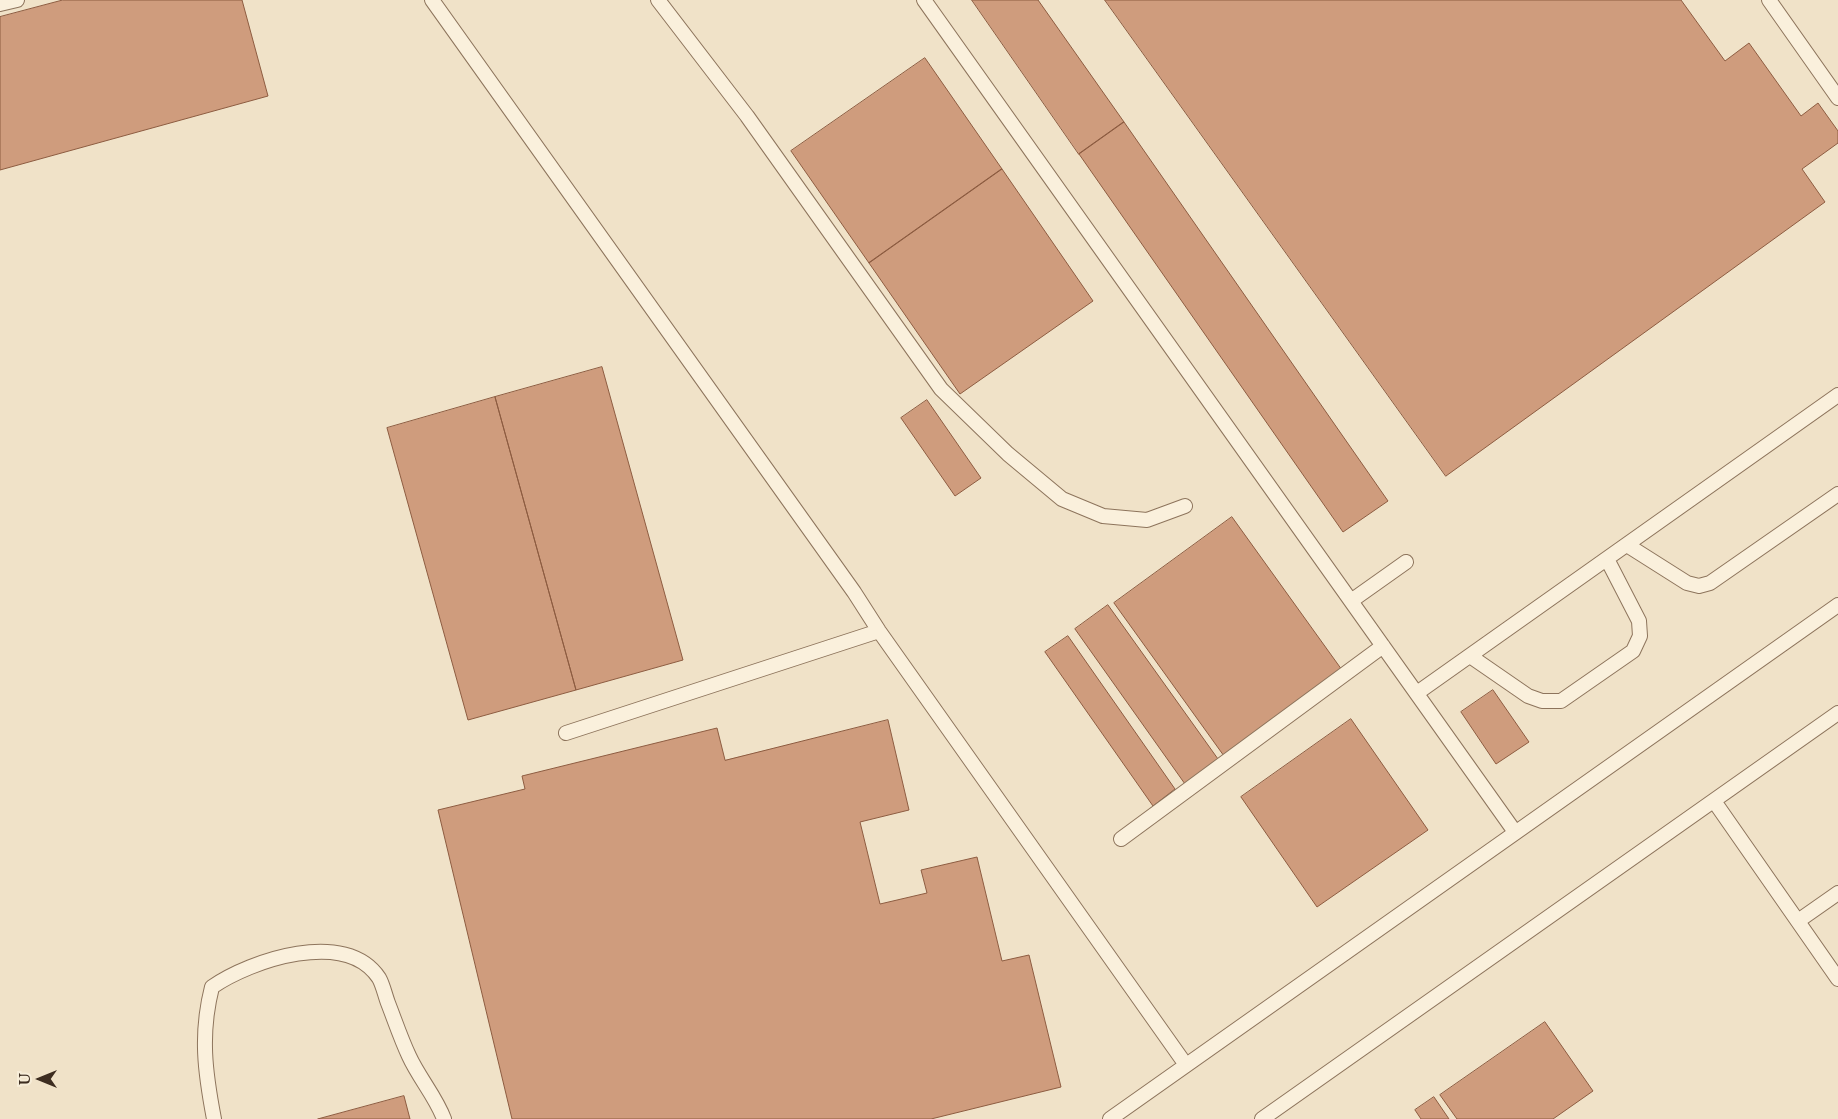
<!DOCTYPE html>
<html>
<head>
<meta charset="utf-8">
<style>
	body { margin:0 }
	#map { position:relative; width:1838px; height:1119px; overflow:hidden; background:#f0e2c8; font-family:"Libre Baskerville",serif }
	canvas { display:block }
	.north { position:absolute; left:15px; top:1054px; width:50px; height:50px; -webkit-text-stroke:4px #f7edd8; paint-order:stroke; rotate:270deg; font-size:14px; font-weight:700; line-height:20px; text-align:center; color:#3d2d20 }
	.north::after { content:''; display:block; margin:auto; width:18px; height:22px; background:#3d2d20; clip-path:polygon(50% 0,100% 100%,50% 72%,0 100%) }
</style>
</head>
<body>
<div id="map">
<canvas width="1838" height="1119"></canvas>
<div class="north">U</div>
</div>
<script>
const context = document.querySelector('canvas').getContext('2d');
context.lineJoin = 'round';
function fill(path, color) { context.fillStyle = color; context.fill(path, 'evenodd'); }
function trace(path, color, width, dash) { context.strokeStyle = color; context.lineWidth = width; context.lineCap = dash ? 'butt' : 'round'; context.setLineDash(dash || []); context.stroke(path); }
const building = new Path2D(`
	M 63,0 L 242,0 L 268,96 L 0,170 L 0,17 Z
	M 972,0 L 1038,0 L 1124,122 L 1079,154 Z
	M 1105,0 L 1681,0 L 1725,61 L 1749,43 L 1801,116 L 1818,103 L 1838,131 L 1838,143 L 1802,169 L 1825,202 L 1446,476 Z
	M 925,58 L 1002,169 L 869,263 L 791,151 Z
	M 1124,122 L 1388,501 L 1343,532 L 1079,154 Z
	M 1002,169 L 1093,301 L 960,394 L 869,263 Z
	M 602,367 L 683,660 L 576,690 L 495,397 Z
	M 495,397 L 576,690 L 468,720 L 387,428 Z
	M 927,400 L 981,478 L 955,496 L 901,418 Z
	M 1232,517 L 1342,670 L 1224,756 L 1114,603 Z
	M 1108,605 L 1218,759 L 1185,784 L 1075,629 Z
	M 1068,636 L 1175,789 L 1153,806 L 1045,652 Z
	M 1493,690 L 1529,742 L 1496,764 L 1461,712 Z
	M 1351,719 L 1428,830 L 1317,907 L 1241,797 Z
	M 888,720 L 909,810 L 860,822 L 880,904 L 927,893 L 921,870 L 977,857 L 1002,961 L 1029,955 L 1061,1087 L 931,1119 L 512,1119 L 438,810 L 525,789 L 522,776 L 717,728 L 725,760 Z
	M 1545,1022 L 1593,1091 L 1553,1119 L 1457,1119 L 1440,1095 Z
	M 404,1096 L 410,1119 L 318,1119 Z
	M 1434,1097 L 1449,1119 L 1421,1119 L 1415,1110 Z`);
fill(building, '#cf9c7d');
trace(building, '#8d5c41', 1);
const lane = new Path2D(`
	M 432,0 L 854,592 L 879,631 L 1186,1065
	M 658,0 L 747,116 L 941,389 L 1008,454 L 1062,499 L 1103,516 L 1147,520 L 1185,506
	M 924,0 L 1515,832
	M 1769,0 L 1838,98
	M 0,4 L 17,0
	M 1627,545 L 1687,583 L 1699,586 L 1710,583 L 1838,494
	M 1351,601 L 1406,562
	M 1470,656 L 1528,696 L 1542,701 L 1561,701 L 1633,651 L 1640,636 L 1639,621 L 1607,559
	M 1417,693 L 1838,395
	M 566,733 L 879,631
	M 1714,801 L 1838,979
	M 1121,839 L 1383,646
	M 1798,921 L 1838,893
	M 214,1119 C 205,1072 200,1034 212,987 C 251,960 346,928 379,978 C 383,985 385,995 388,1003 C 395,1021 401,1039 409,1056 C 419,1078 436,1097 444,1119
	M 1110,1119 L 1838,605
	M 1262,1119 L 1838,713`);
trace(lane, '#8d745c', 16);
trace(lane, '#faf0dc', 14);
</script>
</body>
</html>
